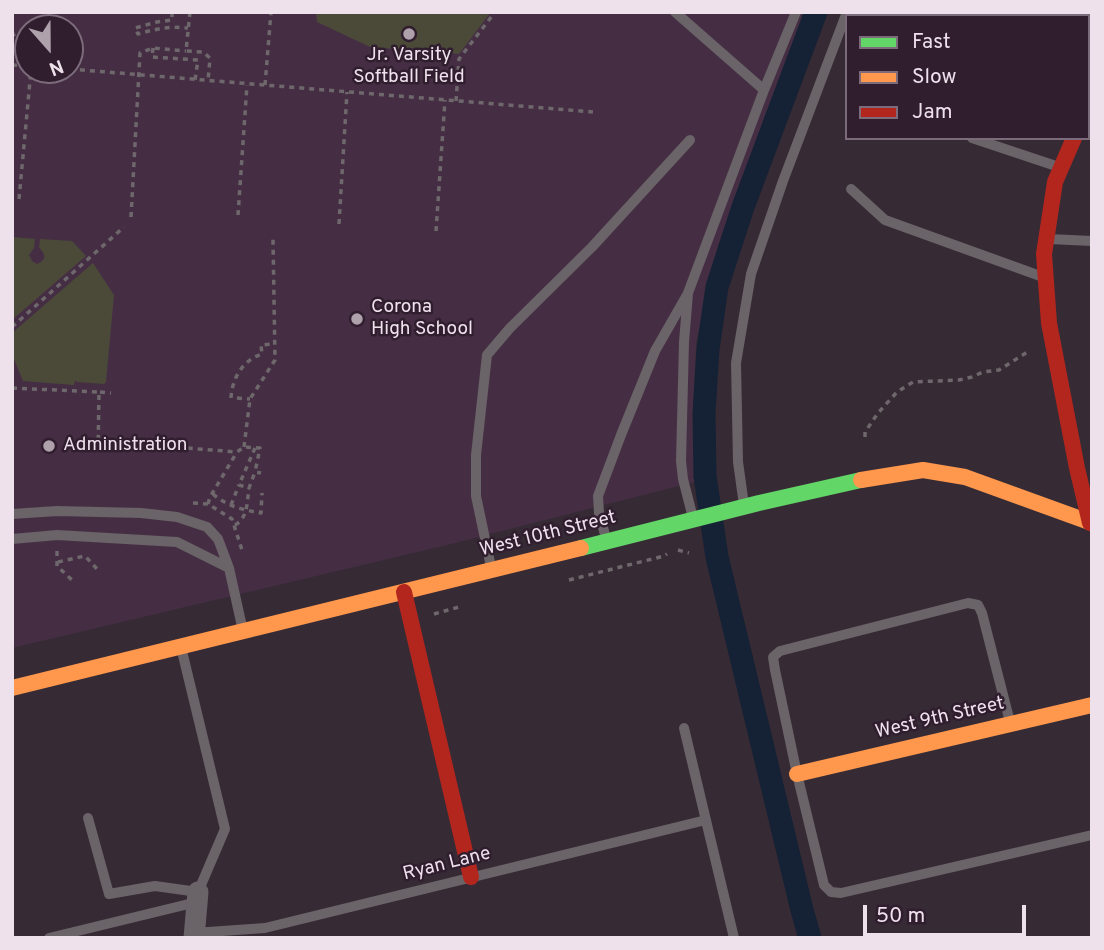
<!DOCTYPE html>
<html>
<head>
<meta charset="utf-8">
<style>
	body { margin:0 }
	#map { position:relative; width:1104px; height:950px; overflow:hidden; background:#362b35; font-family:Overpass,sans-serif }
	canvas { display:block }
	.frame { position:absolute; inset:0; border:14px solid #eee1ec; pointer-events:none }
	.legend { position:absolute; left:845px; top:14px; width:245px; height:126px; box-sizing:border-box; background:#301e2f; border:2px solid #7c6c7b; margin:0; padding:9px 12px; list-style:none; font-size:21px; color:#eee1ec }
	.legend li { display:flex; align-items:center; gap:14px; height:35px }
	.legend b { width:35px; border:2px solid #7c6c7b }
	.north { position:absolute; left:14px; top:14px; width:70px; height:70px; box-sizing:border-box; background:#301e2f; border:2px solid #7c6c7b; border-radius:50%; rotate:159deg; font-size:19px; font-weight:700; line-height:28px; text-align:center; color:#eee1ec }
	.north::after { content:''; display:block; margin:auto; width:24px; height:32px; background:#aea1ac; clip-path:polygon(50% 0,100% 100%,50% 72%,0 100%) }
	.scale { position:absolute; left:863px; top:905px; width:163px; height:32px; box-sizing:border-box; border:4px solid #eee1ec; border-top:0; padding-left:9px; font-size:21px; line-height:24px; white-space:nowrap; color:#eee1ec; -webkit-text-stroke:5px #301e2f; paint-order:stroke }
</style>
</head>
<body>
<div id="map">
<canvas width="1104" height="950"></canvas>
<div class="frame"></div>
<ul class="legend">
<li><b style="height:9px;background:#63d668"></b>Fast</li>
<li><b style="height:9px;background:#ff974d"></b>Slow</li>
<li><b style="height:9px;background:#b3261e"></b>Jam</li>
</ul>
<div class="north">N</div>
<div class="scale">50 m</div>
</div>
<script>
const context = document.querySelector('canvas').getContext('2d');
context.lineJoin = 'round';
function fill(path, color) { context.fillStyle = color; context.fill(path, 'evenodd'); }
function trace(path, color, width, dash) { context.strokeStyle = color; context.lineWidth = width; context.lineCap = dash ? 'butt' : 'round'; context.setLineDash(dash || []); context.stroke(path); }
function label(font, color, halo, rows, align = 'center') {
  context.font = font + ' Overpass,sans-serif'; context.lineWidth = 5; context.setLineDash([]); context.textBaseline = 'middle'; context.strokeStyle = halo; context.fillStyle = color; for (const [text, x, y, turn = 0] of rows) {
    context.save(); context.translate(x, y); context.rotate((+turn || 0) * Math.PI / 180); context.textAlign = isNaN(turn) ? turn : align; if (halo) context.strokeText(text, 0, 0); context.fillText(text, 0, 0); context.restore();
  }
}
fill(new Path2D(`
	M 12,12 L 809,12 L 718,245 L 706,296 L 696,343 L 693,411 L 698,481 L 447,545 L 12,648 ZM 28,28 L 70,28 L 70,70 L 28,70 Z`), '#452e44');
fill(new Path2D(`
	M 316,12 L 491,12 L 459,54 L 370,47 L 317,22 Z
	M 12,237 L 35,239 L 34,248 L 29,255 L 32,261 L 37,264 C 48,259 45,255 39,247 L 40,239 L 72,241 L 86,256 L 12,320 Z
	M 93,263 L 114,295 L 106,382 L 104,384 L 77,382 L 75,380 L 74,385 L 23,381 L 12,354 L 12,333 Z`), '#4b4a38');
trace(new Path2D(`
	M 810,938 L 802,910 L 717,557 L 705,476 L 704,414 L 708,349 L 717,287 L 743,207 L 816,12`), '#152134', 23);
trace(new Path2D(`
	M 172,12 L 172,20 L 157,22 L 135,28 L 138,34 C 155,29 169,26 188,28
	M 190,12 L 186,51 L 203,52 L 210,58 L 208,81
	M 12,32 L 28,59
	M 153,48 L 152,57 L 198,60 L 195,80
	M 12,65 L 28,66
	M 70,69 L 593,112
	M 265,85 L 271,12
	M 456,101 L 459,59 L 495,12
	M 19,199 L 31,70
	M 238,215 L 247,85
	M 131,217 L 140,53 L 153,48 L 186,51
	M 339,224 L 347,92
	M 436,231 L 445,100
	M 12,327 L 124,227
	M 12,388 L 99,392 L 98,453
	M 100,392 L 111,393
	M 231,398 C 232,378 243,360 262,354 L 261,345 L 274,344
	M 237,398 L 250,399
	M 865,437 L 865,432 L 878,413 L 897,392 L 913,382 L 959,380 L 972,377 L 983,372 L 999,370 L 1029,351
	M 98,441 L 237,452 L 244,447 L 260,448 L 255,472
	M 244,447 L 250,399 L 275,360 L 273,239
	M 255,448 L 239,485 L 249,488 L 255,472 L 261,473
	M 213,494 C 226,506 244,510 261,513 L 262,493
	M 193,503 L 208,504 L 232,519 L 242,550
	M 208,504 L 210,497 L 237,452
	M 231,505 L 239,485
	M 235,525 C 248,518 247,502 249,488
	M 678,550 L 689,553
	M 57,551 L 57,566 L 72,580
	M 58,562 L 85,556 L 98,570
	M 569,580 L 664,556 L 667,554
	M 434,614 L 459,607`), '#6e676b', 3.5, [5, 5]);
trace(new Path2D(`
	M 675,12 L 764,90 L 688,293 L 684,342 L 681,461 L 683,479 L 693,518
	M 977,16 L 977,12
	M 764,90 L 796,12
	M 972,138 L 1059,167
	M 851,189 L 885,220 L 1043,277
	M 1049,239 L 1092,241
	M 744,505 L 738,462 L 736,363 L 751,274 L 783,181 L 847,12
	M 12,514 L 57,511 L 141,513 L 177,517 L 207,527 L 218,539 L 229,568 L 243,631
	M 12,539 L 57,535 L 177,542 L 229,568
	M 607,542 L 599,513 L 598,496 L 621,435 L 655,351 L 687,295
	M 491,567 L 476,496 L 476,455 L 487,355 L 510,328 L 592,247 L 690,140
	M 1010,722 L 982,613 L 978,605 L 968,603 L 780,651 L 773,657 L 775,670 L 797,774 L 824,885 L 831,892 L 841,893 L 1092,835
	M 684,728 L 734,938
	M 88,818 L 109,894 L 155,886 L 198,892 L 225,829 L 181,647
	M 194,933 L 265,928 L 706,820
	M 49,938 L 197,902`), '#6a6367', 10);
trace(new Path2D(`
	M 194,938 L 198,892`), '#6a6367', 21);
trace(new Path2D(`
	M 1088,104 L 1092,96
	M 581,548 L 759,503 L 861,480`), '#63d668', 16);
trace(new Path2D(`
	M 861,480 L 923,470 L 965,477 L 1092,523
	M 12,688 L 581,548
	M 797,774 L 1092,705`), '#ff974d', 16);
trace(new Path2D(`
	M 1074,138 L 1055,182 L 1044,254 L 1049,323 L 1077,468 L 1090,523
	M 404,592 L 471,877`), '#b3261e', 16);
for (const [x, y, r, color] of [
	[409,34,7,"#aea1ac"],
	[357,319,7,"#aea1ac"],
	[49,446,7,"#aea1ac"]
]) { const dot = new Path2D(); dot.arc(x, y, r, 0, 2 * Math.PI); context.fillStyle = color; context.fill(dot); trace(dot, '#301e2f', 2.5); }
label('19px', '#eee1ec', '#301e2f', [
	["Jr. Varsity",409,56,"center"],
	["Softball Field",409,78,"center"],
	["Corona",371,308],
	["High School",371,330],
	["Administration",63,446]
], 'left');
label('19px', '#eee1ec', '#301e2f', [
	["West 10th Street",548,535,-14],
	["West 9th Street",940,719,-13],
	["Ryan Lane",447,865,-14]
]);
</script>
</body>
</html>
